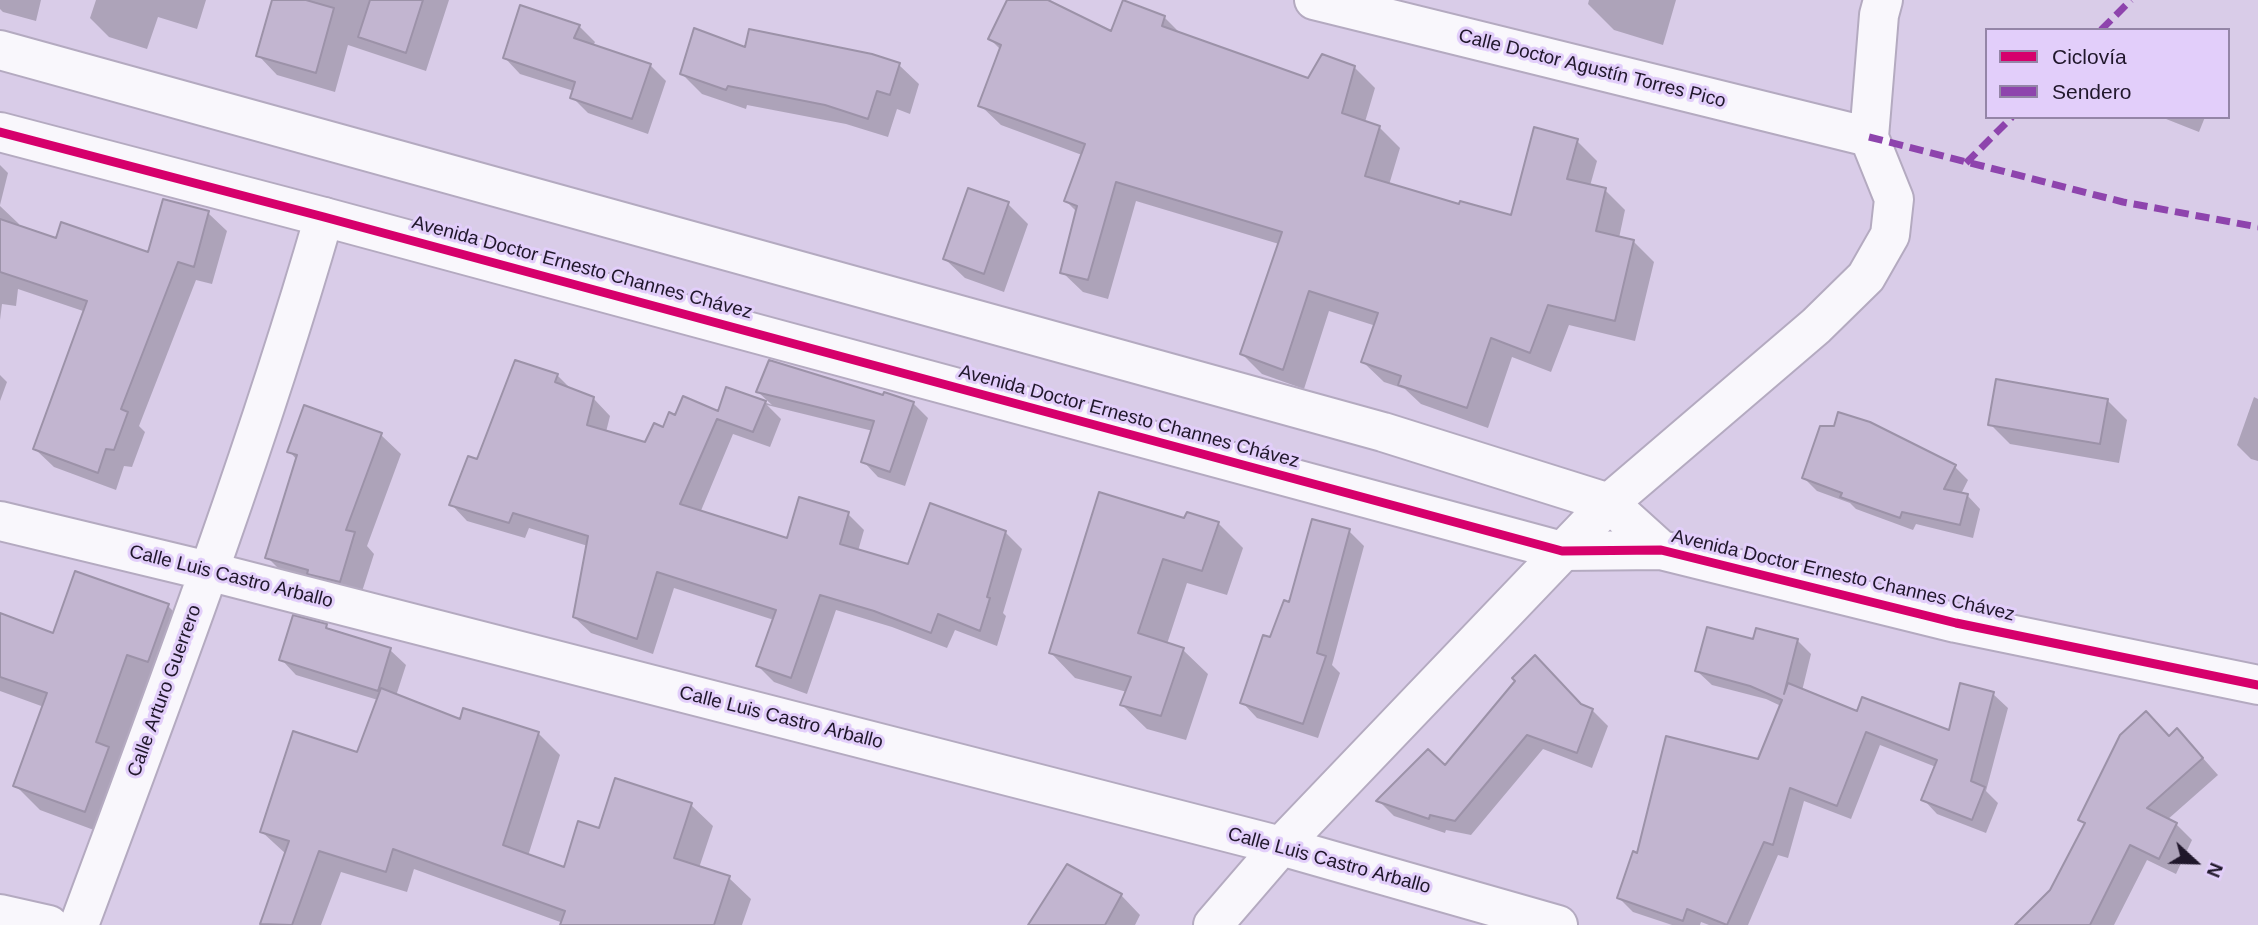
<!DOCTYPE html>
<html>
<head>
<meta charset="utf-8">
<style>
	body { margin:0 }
	#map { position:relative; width:2258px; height:925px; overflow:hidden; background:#d9cce8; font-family:Arial,sans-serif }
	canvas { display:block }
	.legend { position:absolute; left:1985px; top:28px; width:245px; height:91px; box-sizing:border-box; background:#e2cefa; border:2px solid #9485a7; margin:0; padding:9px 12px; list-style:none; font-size:21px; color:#20172b }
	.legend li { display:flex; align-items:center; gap:14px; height:35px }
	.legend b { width:35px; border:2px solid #9485a7 }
	.north { position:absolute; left:2160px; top:827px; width:70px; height:70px; -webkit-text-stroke:5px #e2cefa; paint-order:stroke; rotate:112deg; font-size:19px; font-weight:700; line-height:28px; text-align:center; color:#20172b }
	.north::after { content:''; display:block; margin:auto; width:24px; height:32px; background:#20172b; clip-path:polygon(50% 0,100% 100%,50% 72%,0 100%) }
</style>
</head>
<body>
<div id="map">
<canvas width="2258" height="925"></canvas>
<ul class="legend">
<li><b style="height:9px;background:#d6006c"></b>Ciclovía</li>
<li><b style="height:9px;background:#8e44ad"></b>Sendero</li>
</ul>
<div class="north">N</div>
</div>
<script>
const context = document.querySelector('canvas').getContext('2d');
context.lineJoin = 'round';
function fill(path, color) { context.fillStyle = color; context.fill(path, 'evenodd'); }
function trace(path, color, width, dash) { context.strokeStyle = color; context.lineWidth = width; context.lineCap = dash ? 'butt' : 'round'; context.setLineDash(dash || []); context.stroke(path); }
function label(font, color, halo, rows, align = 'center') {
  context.font = font + ' Arial,sans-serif'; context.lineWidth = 6; context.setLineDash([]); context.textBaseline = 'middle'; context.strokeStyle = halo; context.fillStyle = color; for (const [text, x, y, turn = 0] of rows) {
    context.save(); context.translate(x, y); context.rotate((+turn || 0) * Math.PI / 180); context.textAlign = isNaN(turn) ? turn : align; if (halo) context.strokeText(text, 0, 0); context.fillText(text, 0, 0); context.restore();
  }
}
fill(new Path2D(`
	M 0,0 L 41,0 L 36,21 L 3,12 L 0,9 Z
	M 96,0 L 206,0 L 197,29 L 158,17 L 147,49 L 109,37 L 90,18 Z
	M 273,0 L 449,0 L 426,71 L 348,45 L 335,92 L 277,75 L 258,55 Z
	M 1009,0 L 1044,0 L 1112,33 L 1164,17 L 1181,34 L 1309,80 L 1323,56 L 1355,68 L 1375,88 L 1365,122 L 1379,127 L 1400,148 L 1389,185 L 1460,206 L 1512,217 L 1577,141 L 1597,161 L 1590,186 L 1605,190 L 1625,210 L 1619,238 L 1634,242 L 1654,262 L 1635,341 L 1569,325 L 1551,372 L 1512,357 L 1488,428 L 1421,404 L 1405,389 L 1384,382 L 1363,362 L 1376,326 L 1329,311 L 1304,389 L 1262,374 L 1242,354 L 1279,244 L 1136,201 L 1108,299 L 1083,292 L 1062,272 L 1077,212 L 1066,201 L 1082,155 L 1001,125 L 980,105 L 1001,50 L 990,39 Z
	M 1589,0 L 1676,0 L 1663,45 L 1614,30 L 1588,4 Z
	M 579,26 L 595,42 L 593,46 L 650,65 L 666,81 L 648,134 L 588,113 L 572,97 L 574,91 L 520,74 L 505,58 Z
	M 899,65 L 919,84 L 910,114 L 897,109 L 888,137 L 846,124 L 747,105 L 746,109 L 702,94 L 682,74 Z
	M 2161,117 L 2205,117 L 2199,132 Z
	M 0,165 L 8,173 L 0,205 Z
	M 1008,204 L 1028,224 L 1004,292 L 965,278 L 945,259 Z
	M 0,206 L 19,224 L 18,227 L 57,241 L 149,254 L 208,213 L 227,231 L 212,284 L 196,280 L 139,426 L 145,432 L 132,467 L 124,466 L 116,490 L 54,467 L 35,449 L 86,312 L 18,289 L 16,306 L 2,304 L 0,320 Z
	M 0,375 L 7,382 L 0,401 Z
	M 557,375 L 573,391 L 594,399 L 610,416 L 606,432 L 646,444 L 676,417 L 719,413 L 728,389 L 772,405 L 758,392 L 884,397 L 913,403 L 928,418 L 905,486 L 878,477 L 863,461 L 873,431 L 767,405 L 781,419 L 770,447 L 733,434 L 700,513 L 788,541 L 848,514 L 864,530 L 858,551 L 909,566 L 1005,532 L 1022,549 L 1003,613 L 1006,616 L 997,646 L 955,630 L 947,648 L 892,627 L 836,610 L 807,694 L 774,682 L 758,666 L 774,620 L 674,588 L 653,654 L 591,633 L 574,617 L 588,546 L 529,528 L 525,538 L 467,521 L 451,504 L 478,461 Z
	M 2254,397 L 2258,399 L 2258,461 L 2251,459 L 2237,445 Z
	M 2107,400 L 2127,420 L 2119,463 L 2010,444 L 1990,424 Z
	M 1835,427 L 1955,467 L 1968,480 L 1961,494 L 1967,495 L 1980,509 L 1973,538 L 1916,524 L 1913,530 L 1856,509 L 1850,503 L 1817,491 L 1804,478 Z
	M 381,435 L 401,454 L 367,546 L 374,554 L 359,601 L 287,577 L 267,557 L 297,460 L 289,451 Z
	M 1185,520 L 1218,523 L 1243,548 L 1227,595 L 1187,583 L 1167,644 L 1183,650 L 1208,674 L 1186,740 L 1147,729 L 1122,705 L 1127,692 L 1075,678 L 1051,653 Z
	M 1349,531 L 1364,546 L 1332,665 L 1340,673 L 1318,738 L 1257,718 L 1242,702 L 1290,604 Z
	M 168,606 L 192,630 L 110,836 L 40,810 L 15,785 L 44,707 L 0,691 L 0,614 L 54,635 Z
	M 326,626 L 332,631 L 390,650 L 406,665 L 396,696 L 461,721 L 538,733 L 560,755 L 528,856 L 565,869 L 600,830 L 691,805 L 713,826 L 699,868 L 729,878 L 751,899 L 742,925 L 562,925 L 563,923 L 414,869 L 407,892 L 341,872 L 321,925 L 263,925 L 286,854 L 262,832 L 358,754 L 378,700 L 296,675 L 281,659 Z
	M 1797,640 L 1811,654 L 1802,691 L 1858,713 L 1950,732 L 1993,694 L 2008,708 L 1986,791 L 1998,803 L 1986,833 L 1937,814 L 1923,799 L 1936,767 L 1880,745 L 1851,819 L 1804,801 L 1788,858 L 1778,855 L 1748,925 L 1709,925 L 1701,922 L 1700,925 L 1672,925 L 1633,912 L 1619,898 L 1638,855 L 1759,761 L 1781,706 L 1766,699 L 1712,685 L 1697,671 L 1754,641 Z
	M 1582,706 L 1592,710 L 1608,726 L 1592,768 L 1543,749 L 1471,835 L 1446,830 L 1445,833 L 1394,816 L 1379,801 L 1445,768 Z
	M 2169,737 L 2193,747 L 2218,775 L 2167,820 L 2176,824 L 2192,840 L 2176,874 L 2147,860 L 2114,925 L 2016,925 L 2051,891 L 2086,825 L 2080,819 Z
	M 1121,895 L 1140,915 L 1135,925 L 1058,925 Z`), '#0003');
const building = new Path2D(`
	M 272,0 L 306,0 L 334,8 L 316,73 L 256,56 Z
	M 370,0 L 423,0 L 406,53 L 358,37 Z
	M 1007,0 L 1048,0 L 1111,31 L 1123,0 L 1165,16 L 1162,26 L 1308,78 L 1322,54 L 1355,66 L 1342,113 L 1380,126 L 1365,176 L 1459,204 L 1460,201 L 1511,215 L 1534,127 L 1578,139 L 1567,179 L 1606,188 L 1596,231 L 1634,240 L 1615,321 L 1548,305 L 1530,353 L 1491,338 L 1467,408 L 1398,385 L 1401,376 L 1361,362 L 1378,313 L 1309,291 L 1283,370 L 1240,354 L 1282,232 L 1116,182 L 1088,280 L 1060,273 L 1077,206 L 1064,201 L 1085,144 L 978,106 L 1001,45 L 988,39 Z
	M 520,5 L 580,25 L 574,38 L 651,64 L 632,119 L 570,98 L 575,82 L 503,58 Z
	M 694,28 L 745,47 L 749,29 L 872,54 L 900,63 L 890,95 L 877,91 L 868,119 L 825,105 L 728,86 L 726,90 L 680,74 Z
	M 968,188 L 1009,202 L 984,274 L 943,259 Z
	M 163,199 L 209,211 L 194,267 L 178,262 L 121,409 L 128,412 L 114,450 L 106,449 L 98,473 L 33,449 L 87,301 L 0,272 L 0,219 L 56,238 L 61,222 L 148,252 Z
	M 515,360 L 558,374 L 555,382 L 594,397 L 587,425 L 645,442 L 654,423 L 663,427 L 669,412 L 675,415 L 683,396 L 718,411 L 726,387 L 766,401 L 753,432 L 717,419 L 680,504 L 787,538 L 799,497 L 849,512 L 840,544 L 908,564 L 930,503 L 1006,531 L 987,597 L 990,598 L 980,631 L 938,614 L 931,633 L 874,611 L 820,595 L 791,678 L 756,666 L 776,610 L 657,572 L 637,639 L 573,617 L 588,536 L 513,513 L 509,523 L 449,505 L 468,456 L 477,459 Z
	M 769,360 L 883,395 L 884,392 L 914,402 L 890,472 L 861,462 L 874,421 L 756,392 Z
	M 1996,379 L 2108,399 L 2100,444 L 1988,425 Z
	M 304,405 L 382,433 L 346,530 L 355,532 L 340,582 L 307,574 L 308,570 L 265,558 L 297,455 L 287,452 Z
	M 1838,412 L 1870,422 L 1956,465 L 1944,489 L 1968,494 L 1960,525 L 1902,512 L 1900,518 L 1840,497 L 1842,493 L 1802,478 L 1820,426 L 1834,426 Z
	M 1099,492 L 1184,518 L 1187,512 L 1219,522 L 1202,571 L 1163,559 L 1138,633 L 1184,648 L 1161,716 L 1120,705 L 1131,677 L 1049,653 Z
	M 1312,519 L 1350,529 L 1317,653 L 1326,656 L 1303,724 L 1240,703 L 1263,635 L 1270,637 L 1284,600 L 1289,602 Z
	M 75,571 L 169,604 L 148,662 L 127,655 L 96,742 L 109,747 L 85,812 L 13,786 L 47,693 L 0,677 L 0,613 L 53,633 Z
	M 293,615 L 327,624 L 326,628 L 391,648 L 378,691 L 279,660 Z
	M 1707,627 L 1753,639 L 1756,628 L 1798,639 L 1784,694 L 1788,683 L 1857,711 L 1862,697 L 1949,730 L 1960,683 L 1994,692 L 1971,781 L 1985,787 L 1972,820 L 1921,800 L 1937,760 L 1866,732 L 1837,806 L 1790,788 L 1773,845 L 1764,842 L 1727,925 L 1687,909 L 1683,921 L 1617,898 L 1633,851 L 1637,853 L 1666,736 L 1758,759 L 1782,700 L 1750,686 L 1695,671 Z
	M 1535,655 L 1581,704 L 1593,709 L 1577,753 L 1527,735 L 1455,821 L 1430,815 L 1429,819 L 1376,801 L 1428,749 L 1445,765 L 1515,681 L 1512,678 Z
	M 381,688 L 460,719 L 463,708 L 539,732 L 503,845 L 564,867 L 578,821 L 599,828 L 615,778 L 692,803 L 674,858 L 730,876 L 714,925 L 560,925 L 565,911 L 393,849 L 386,872 L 319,851 L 292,925 L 260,924 L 289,841 L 260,832 L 293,731 L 357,752 Z
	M 2146,711 L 2169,736 L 2177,728 L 2203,758 L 2147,808 L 2177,823 L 2159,859 L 2130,845 L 2090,925 L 2015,925 L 2050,890 L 2085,823 L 2078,820 L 2120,735 Z
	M 1067,864 L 1122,894 L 1105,925 L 1028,925 Z`);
fill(building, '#c2b5d0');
trace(building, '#9c92a8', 2);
const street = new Path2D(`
	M 1314,0 L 1869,137
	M 0,521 L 208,571 L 1281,846 L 1558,925
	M 0,914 L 49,925
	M 79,925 C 166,691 255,456 324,217
	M 1213,925 L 1281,846 L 1609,503 L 1816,326 L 1866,277 L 1890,235 L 1894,199 L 1869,137 L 1879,15 L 1883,0`);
const secondary = new Path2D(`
	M 0,50 L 1383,432 L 1609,503 L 1661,550
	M 0,132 L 324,217 L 1562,551 L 1661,550 L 1956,623 L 2258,685`);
trace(street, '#b4aac0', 42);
trace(secondary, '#b4aac0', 42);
trace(street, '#f9f7fc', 38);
trace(secondary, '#f9f7fc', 38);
trace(new Path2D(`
	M 2101,30 L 2131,0
	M 1869,137 L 2123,202 L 2258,227
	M 1966,163 L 2012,117`), '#8e44ad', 7, [14, 7]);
trace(new Path2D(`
	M 0,132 L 324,217 L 1562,551 L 1661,550 L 1956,623 L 2258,685`), '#d6006c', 9);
label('19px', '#20172b', '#e2cefa', [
	["Calle Doctor Agustín Torres Pico",1592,69,14],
	["Avenida Doctor Ernesto Channes Chávez",582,268,15],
	["Avenida Doctor Ernesto Channes Chávez",1129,417,15],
	["Avenida Doctor Ernesto Channes Chávez",1843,576,13],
	["Calle Luis Castro Arballo",231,577,14],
	["Calle Arturo Guerrero",165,691,-70],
	["Calle Luis Castro Arballo",781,718,14],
	["Calle Luis Castro Arballo",1329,861,15]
]);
</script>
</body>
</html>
